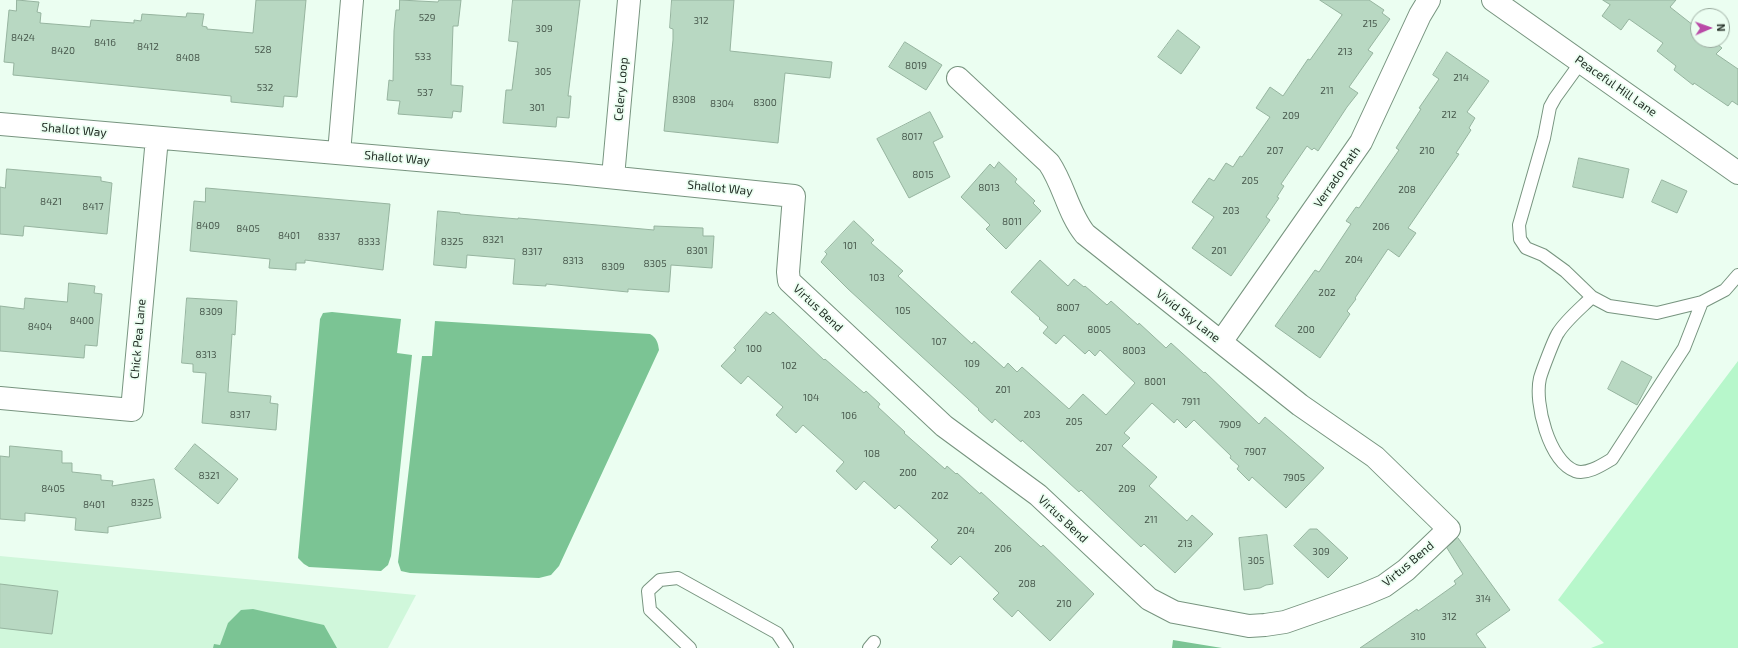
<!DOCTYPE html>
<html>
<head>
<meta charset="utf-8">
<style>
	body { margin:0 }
	#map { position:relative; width:1738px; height:648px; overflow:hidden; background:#ebfef1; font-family:"Exo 2",sans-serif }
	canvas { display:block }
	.north { position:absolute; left:1690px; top:8px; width:40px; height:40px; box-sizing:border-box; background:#ebfef1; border:1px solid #9baca0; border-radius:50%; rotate:88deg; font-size:11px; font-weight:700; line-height:16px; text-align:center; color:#243027 }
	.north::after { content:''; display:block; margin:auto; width:14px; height:18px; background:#b94aa7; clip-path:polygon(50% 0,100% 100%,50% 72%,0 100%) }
</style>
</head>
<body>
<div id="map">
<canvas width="1738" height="648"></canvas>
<div class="north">N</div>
</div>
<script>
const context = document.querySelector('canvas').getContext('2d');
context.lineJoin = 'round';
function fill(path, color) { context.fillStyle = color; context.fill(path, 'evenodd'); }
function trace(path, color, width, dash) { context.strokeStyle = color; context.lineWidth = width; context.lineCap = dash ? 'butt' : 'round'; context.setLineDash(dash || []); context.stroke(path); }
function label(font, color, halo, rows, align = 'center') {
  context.font = font + ' "Exo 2",sans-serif'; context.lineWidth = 3.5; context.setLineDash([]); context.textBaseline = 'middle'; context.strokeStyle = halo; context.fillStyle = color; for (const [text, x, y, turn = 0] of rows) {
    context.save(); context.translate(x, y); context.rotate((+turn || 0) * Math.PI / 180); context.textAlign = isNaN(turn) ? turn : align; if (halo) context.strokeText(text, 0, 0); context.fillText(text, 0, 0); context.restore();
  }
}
fill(new Path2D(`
	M 0,556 L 416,595 L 388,648 L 0,648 Z`), '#d0f7db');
fill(new Path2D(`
	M 1738,361 L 1738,648 L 1591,648 L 1604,643 L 1558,600 Z`), '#b7f7cb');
fill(new Path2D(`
	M 332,312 L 401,319 L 397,353 L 412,355 L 391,556 L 388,565 L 381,571 L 309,567 L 304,564 L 298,558 L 320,319 L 323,313 Z
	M 435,321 L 650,334 C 657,338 658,343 659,350 L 559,566 L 551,575 L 539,578 L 410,573 L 401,571 L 398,562 L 422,356 L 432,356 Z
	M 253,609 L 324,625 L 337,648 L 213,648 L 214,644 L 220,645 L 228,623 L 241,610 Z
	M 1173,640 L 1222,648 L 1172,648 Z`), '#7bc494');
const building = new Path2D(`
	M 17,0 L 39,2 L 37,12 L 41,13 L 40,23 L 90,27 L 91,20 L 134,23 L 134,20 L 141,21 L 142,14 L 186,17 L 187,13 L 204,14 L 202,26 L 207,27 L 207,29 L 253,33 L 256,0 L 306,0 L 297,97 L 284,96 L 283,107 L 231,102 L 231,96 L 13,75 L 14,63 L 4,62 L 9,10 L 16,11 Z
	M 400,0 L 438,2 L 439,0 L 461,0 L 458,26 L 453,26 L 451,85 L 463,86 L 461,112 L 453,111 L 452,118 L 398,114 L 400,101 L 387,100 L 389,80 L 393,81 L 394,31 L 396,10 L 399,10 Z
	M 513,0 L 580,0 L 568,96 L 571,96 L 569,118 L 557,117 L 556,127 L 503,123 L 506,90 L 512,90 L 518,42 L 509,41 Z
	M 672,0 L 734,0 L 730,51 L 832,62 L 830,78 L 785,73 L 778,143 L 664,131 L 673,40 L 673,29 L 670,28 Z
	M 1320,0 L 1369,0 L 1384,10 L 1382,13 L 1390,19 L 1368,50 L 1373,53 L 1349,87 L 1358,93 L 1347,107 L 1318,151 L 1314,148 L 1312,150 L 1307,146 L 1281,184 L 1284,186 L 1277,197 L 1279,198 L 1266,217 L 1270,220 L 1231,276 L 1192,248 L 1214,217 L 1192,202 L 1209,178 L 1214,181 L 1226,163 L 1233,167 L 1240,156 L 1242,157 L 1270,117 L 1256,108 L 1270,87 L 1283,96 L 1308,59 L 1310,60 L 1342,15 Z
	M 1603,0 L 1676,0 L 1670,7 L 1698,29 L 1698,40 L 1712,40 L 1722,48 L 1716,54 L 1738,69 L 1738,105 L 1732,101 L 1728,106 L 1694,83 L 1693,85 L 1674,70 L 1676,66 L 1657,51 L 1663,43 L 1629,19 L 1621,30 L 1602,16 L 1610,5 Z
	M 1178,30 L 1200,47 L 1181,74 L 1158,57 Z
	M 905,42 L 942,65 L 926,90 L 889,67 Z
	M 1447,52 L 1489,81 L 1467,112 L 1475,118 L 1469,128 L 1471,130 L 1456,153 L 1459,154 L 1408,228 L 1416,233 L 1399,257 L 1388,249 L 1355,298 L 1356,299 L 1347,311 L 1350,314 L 1320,358 L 1275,326 L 1315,270 L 1319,272 L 1351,224 L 1346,221 L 1356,207 L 1359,208 L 1399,150 L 1396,148 L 1421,109 L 1419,108 L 1439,79 L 1433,75 Z
	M 930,112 L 943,137 L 933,142 L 950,177 L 909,198 L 877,139 Z
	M 1579,158 L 1629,169 L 1623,198 L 1573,187 Z
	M 999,162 L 1017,179 L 1015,182 L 1035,201 L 1033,203 L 1041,211 L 1006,249 L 986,229 L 990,225 L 961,197 L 990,164 L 994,168 Z
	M 7,169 L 101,177 L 101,181 L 112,183 L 107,234 L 24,226 L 23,236 L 0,234 L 0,187 L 5,188 Z
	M 1662,180 L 1687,191 L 1677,213 L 1652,202 Z
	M 206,188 L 390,204 L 383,270 L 305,260 L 305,263 L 296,263 L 296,270 L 269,268 L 270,259 L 190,251 L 194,201 L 205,202 Z
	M 438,211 L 460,213 L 460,214 L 518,219 L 518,218 L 654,230 L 654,226 L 703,228 L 703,236 L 714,236 L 712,268 L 671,265 L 669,292 L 628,289 L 628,292 L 546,284 L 546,286 L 513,284 L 515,259 L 467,255 L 466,268 L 434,265 Z
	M 854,221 L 874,240 L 871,243 L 903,271 L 898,276 L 972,344 L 974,341 L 1004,368 L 1008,363 L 1017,372 L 1022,367 L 1069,409 L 1083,394 L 1106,415 L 1135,383 L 1100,350 L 1095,356 L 1089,350 L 1085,354 L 1064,335 L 1056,344 L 1043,333 L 1048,327 L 1039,319 L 1040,318 L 1011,292 L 1040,260 L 1068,286 L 1074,279 L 1084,287 L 1085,286 L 1107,305 L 1111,301 L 1138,325 L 1139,323 L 1166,348 L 1171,343 L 1204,373 L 1205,372 L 1259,424 L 1265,417 L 1324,468 L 1286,508 L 1252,477 L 1249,481 L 1237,469 L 1239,466 L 1230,458 L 1231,456 L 1194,420 L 1186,428 L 1177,419 L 1174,423 L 1152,403 L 1124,433 L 1130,438 L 1122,446 L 1157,477 L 1149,486 L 1187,521 L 1192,515 L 1213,534 L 1175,573 L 1144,544 L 1141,547 L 1081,490 L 1079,492 L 1022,440 L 1021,442 L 995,419 L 992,423 L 978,410 L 979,409 L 848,289 L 821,262 L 827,254 L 825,252 Z
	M 69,283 L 95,286 L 94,293 L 102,294 L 97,346 L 85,345 L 84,358 L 0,351 L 0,306 L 24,309 L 25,298 L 67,302 Z
	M 187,298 L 237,301 L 235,335 L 232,334 L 228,392 L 271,396 L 270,403 L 278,404 L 276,430 L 202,423 L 206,373 L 193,372 L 193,364 L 182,363 Z
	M 766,312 L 770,315 L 773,312 L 824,360 L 825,359 L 864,393 L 866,391 L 880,404 L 878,407 L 905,432 L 904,433 L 945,469 L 947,466 L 956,474 L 957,473 L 980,494 L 981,492 L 1041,547 L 1043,545 L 1094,594 L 1050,641 L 1018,610 L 1012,617 L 993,599 L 999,593 L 960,556 L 951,565 L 931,547 L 938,540 L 899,505 L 895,509 L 864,481 L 856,490 L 836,471 L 844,462 L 803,425 L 796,433 L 776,415 L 783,407 L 748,376 L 741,384 L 721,366 L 736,350 L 734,348 Z
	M 1622,361 L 1652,377 L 1637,405 L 1608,389 Z
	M 195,444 L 238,479 L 218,504 L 175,469 Z
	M 10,446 L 62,451 L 62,463 L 72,463 L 72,472 L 101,475 L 101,480 L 113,481 L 112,486 L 154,479 L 161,518 L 108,527 L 108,533 L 75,530 L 76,518 L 25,513 L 25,521 L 0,519 L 0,456 L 9,457 Z
	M 1310,529 L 1317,529 L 1348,558 L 1328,578 L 1294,546 Z
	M 1267,535 L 1273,584 L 1266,585 L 1260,588 L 1244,590 L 1239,538 Z
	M 1458,538 L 1510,610 L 1476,634 L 1486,648 L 1360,648 L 1417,609 L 1418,611 L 1456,584 L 1454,581 L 1463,574 L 1447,548 Z
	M 0,584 L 58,591 L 52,634 L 0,628 Z`);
fill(building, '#b8d8c2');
trace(building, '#96b49f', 1);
const service = new Path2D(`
	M 1581,62 L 1555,98 L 1550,107 L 1544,138 L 1519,225 L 1520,239 L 1526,248 L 1543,255 L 1565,271 L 1592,297 L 1609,306 L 1657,313 L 1702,302 L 1725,290 L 1738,275
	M 1592,297 C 1581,308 1566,320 1558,333 C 1554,339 1542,371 1540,378 C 1534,403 1549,461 1575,471 C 1587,475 1602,465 1612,459 L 1684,348 L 1702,302
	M 690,648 L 650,610 L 648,591 L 660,580 L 678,578 L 777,633 L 787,648
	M 869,648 L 874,642`);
const minor = new Path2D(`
	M 1493,0 L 1738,173
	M 0,124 L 568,173 L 794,196 L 788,272 L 789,281 L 944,426 L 1038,495 L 1149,599 L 1174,612 L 1249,626 L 1265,625 L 1285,622 L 1365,594 L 1384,586 L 1406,570 L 1449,529 L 1375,457 L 1300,405 L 1085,234 C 1068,213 1064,185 1049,163 L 958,78
	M 339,153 L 352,0
	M 613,177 L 629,0
	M 1221,342 L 1361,142 L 1420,15 L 1429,0
	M 0,398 L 132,410 L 157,138`);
trace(service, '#77947f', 14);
trace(minor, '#77947f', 24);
trace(service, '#fff', 12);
trace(minor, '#fff', 22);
label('10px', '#495a4e', null, [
	["529",427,18],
	["312",701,21],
	["215",1370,24],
	["309",544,29],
	["8424",23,38],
	["8416",105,43],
	["8412",148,47],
	["528",263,50],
	["8420",63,51],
	["213",1345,52],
	["533",423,57],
	["8408",188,58],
	["8019",916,66],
	["305",543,72],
	["214",1461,78],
	["532",265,88],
	["211",1327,91],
	["537",425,93],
	["8308",684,100],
	["8300",765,103],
	["8304",722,104],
	["301",537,108],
	["212",1449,115],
	["209",1291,116],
	["8017",912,137],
	["207",1275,151],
	["210",1427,151],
	["8015",923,175],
	["205",1250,181],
	["8013",989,188],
	["208",1407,190],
	["8421",51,202],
	["8417",93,207],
	["203",1231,211],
	["8011",1012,222],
	["8409",208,226],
	["206",1381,227],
	["8405",248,229],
	["8401",289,236],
	["8337",329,237],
	["8321",493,240],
	["8333",369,242],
	["8325",452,242],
	["101",850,246],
	["8301",697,251],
	["201",1219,251],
	["8317",532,252],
	["204",1354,260],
	["8313",573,261],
	["8305",655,264],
	["8309",613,267],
	["103",877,278],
	["202",1327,293],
	["8007",1068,308],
	["105",903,311],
	["8309",211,312],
	["8400",82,321],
	["8404",40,327],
	["8005",1099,330],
	["200",1306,330],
	["107",939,342],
	["100",754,349],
	["8003",1134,351],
	["8313",206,355],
	["109",972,364],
	["102",789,366],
	["8001",1155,382],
	["201",1003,390],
	["104",811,398],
	["7911",1191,402],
	["8317",240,415],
	["203",1032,415],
	["106",849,416],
	["205",1074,422],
	["7909",1230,425],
	["207",1104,448],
	["7907",1255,452],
	["108",872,454],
	["200",908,473],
	["8321",209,476],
	["7905",1294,478],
	["8405",53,489],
	["209",1127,489],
	["202",940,496],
	["8325",142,503],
	["8401",94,505],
	["211",1151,520],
	["204",966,531],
	["213",1185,544],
	["206",1003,549],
	["309",1321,552],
	["305",1256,561],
	["208",1027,584],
	["314",1483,599],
	["210",1064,604],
	["312",1449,617],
	["310",1418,637]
]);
label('12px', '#243027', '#ebfef1', [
	["Peaceful Hill Lane",1616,86,35],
	["Celery Loop",621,89,-85],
	["Shallot Way",74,130,5],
	["Shallot Way",397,158,5],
	["Verrado Path",1337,177,-55],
	["Shallot Way",720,188,6],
	["Virtus Bend",818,308,43],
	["Vivid Sky Lane",1188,316,38],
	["Chick Pea Lane",138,339,-85],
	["Virtus Bend",1063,519,43],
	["Virtus Bend",1408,564,-40]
]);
</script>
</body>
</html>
